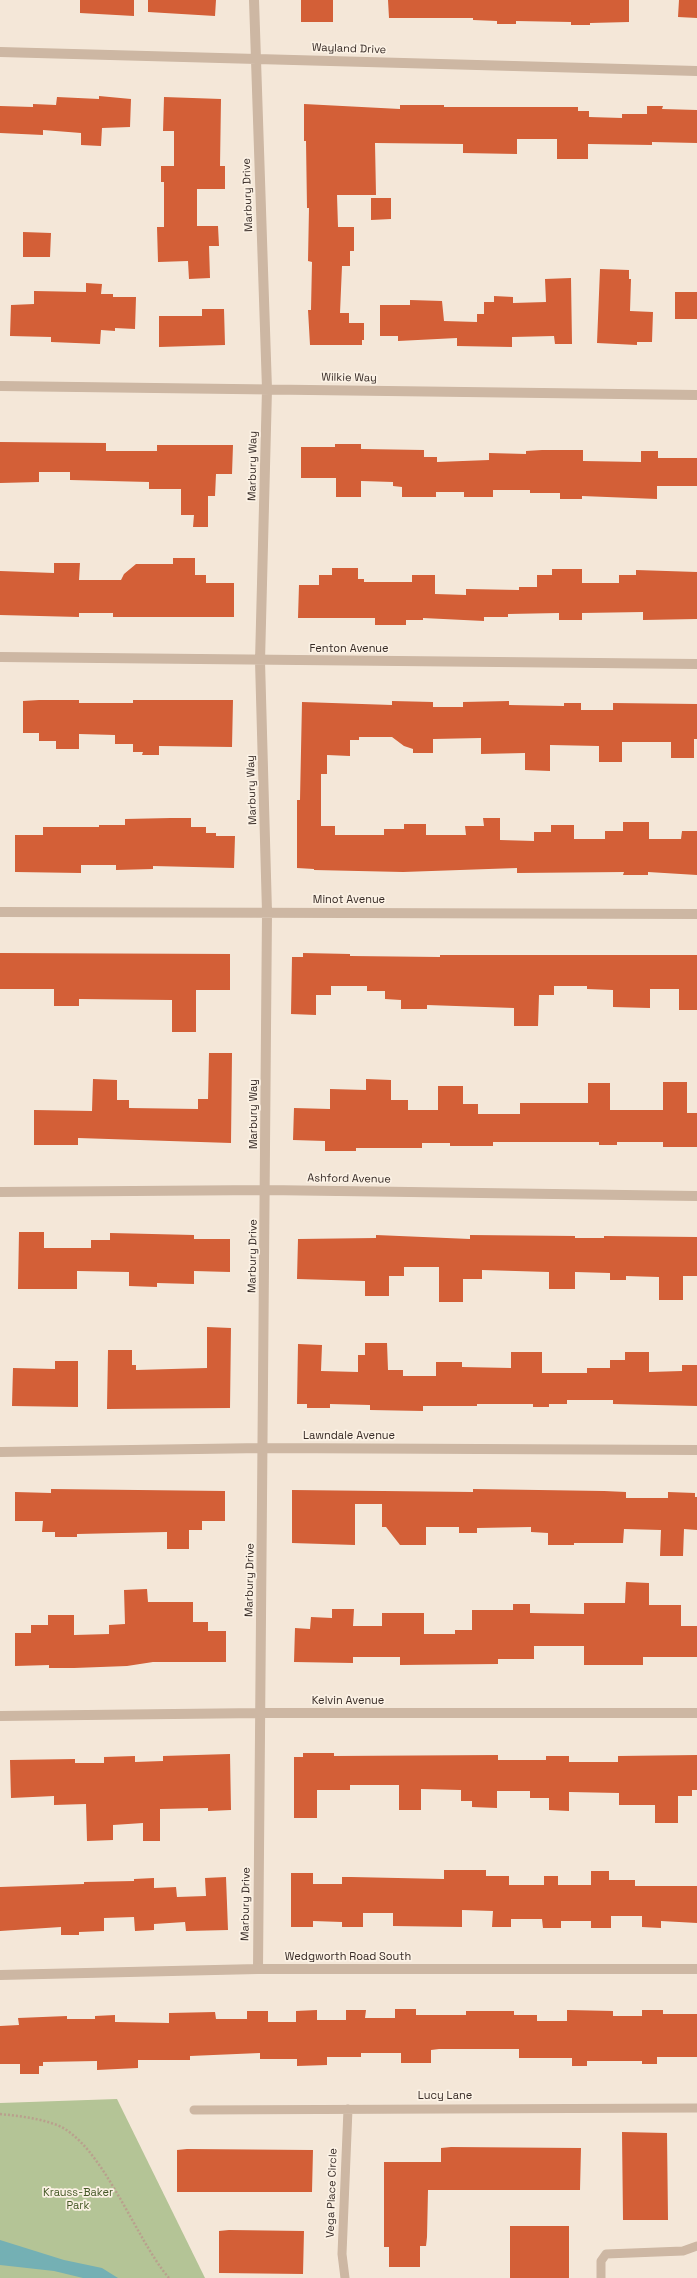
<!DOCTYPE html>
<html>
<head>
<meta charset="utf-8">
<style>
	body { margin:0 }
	canvas { display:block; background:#f4e7d8 }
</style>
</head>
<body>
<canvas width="697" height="2278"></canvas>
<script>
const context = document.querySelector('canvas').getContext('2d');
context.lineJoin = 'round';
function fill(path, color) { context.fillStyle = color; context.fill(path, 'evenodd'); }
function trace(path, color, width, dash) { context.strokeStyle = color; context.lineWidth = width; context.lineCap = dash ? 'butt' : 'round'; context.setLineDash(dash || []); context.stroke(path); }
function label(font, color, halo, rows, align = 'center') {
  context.font = font + ' "Space Grotesk",sans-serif'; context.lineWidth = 3.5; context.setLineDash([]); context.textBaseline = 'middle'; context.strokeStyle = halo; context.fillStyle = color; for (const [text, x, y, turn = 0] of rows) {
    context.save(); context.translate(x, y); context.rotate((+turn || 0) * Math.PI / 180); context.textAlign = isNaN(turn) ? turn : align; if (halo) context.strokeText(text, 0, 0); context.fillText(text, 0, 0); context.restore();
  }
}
fill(new Path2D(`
	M 117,2099 L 205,2278 L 0,2278 L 0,2103 Z`), '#b4c496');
fill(new Path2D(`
	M 0,2240 L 64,2260 L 102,2268 L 118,2278 L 83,2278 L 54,2271 L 0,2265 Z`), '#74b0b4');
fill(new Path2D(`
	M 80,0 L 134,0 L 134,16 L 80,13 Z
	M 148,0 L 216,0 L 215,16 L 148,12 Z
	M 301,0 L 333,0 L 333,22 L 301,22 Z
	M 388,0 L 629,0 L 629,22 L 590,23 L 590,25 L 571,25 L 571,22 L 516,21 L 516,24 L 497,24 L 497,21 L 473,20 L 473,18 L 389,18 Z
	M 679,0 L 697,0 L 697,18 L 678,17 Z
	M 99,96 L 131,99 L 130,127 L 102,128 L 101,146 L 81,145 L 81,133 L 43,130 L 43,135 L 0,133 L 0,106 L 33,107 L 33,104 L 56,105 L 57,97 L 99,99 Z
	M 164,97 L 221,99 L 220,166 L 225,166 L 225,189 L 197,189 L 197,226 L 218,226 L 219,246 L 209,246 L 210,278 L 189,279 L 188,261 L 158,262 L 157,227 L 164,227 L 164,182 L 161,182 L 161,166 L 174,166 L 174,131 L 163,131 Z
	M 304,104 L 400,109 L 400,105 L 444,105 L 444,107 L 578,107 L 578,111 L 589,111 L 589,117 L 622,118 L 622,114 L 647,114 L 647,106 L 663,106 L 662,109 L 697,110 L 697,143 L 652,142 L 652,145 L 588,144 L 588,159 L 557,159 L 557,139 L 517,139 L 517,154 L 463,153 L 463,144 L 375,143 L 376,195 L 337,195 L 338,227 L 354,227 L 354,251 L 350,251 L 350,266 L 342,266 L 340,313 L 349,313 L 349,323 L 364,323 L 364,340 L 362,340 L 362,345 L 310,345 L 308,310 L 311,310 L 312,262 L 308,261 L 309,208 L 307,208 L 306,141 L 304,141 Z
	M 371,198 L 391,198 L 391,219 L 371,220 Z
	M 23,232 L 51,233 L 50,257 L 23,257 Z
	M 600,269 L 629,270 L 629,279 L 631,279 L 630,311 L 653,312 L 652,342 L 637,342 L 637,345 L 597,343 Z
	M 571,278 L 572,344 L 555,344 L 554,336 L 512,337 L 512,347 L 457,346 L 457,338 L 398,341 L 398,336 L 380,336 L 380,305 L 410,305 L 410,300 L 442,301 L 444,321 L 477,322 L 477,314 L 484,314 L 484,302 L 494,302 L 494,296 L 513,297 L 513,303 L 546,302 L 545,279 Z
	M 86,283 L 102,284 L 101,294 L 113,294 L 113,297 L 136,297 L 135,329 L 115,328 L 115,331 L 101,330 L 100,344 L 51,342 L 51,337 L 10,336 L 11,305 L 34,304 L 34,291 L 86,292 Z
	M 675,292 L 697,292 L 697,319 L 675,319 Z
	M 202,309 L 224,309 L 225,345 L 159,347 L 159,316 L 202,316 Z
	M 0,442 L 106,443 L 106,451 L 157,451 L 157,445 L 233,445 L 232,474 L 216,474 L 215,496 L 208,496 L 208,527 L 193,527 L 194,515 L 181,515 L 181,489 L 149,489 L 149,482 L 70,480 L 70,472 L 39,472 L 39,482 L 0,483 Z
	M 335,444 L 361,444 L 361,449 L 424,450 L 424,457 L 437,457 L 437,462 L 489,460 L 489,453 L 526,454 L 526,451 L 542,450 L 583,450 L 583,461 L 641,462 L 641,451 L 658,451 L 658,458 L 697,458 L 697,486 L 657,486 L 657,499 L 582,496 L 582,499 L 560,499 L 560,493 L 530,493 L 530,490 L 493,490 L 493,497 L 464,497 L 464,492 L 436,492 L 436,497 L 402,497 L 402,487 L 393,486 L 393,482 L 361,481 L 361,497 L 336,497 L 336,478 L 301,478 L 301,447 L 335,447 Z
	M 173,558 L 195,558 L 195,575 L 206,575 L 206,583 L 234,583 L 234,617 L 113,617 L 113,613 L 79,613 L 79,617 L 0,615 L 0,571 L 54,573 L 54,563 L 80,563 L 79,580 L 121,580 L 124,574 L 136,564 L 173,564 Z
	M 332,568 L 358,568 L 358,579 L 364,579 L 364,582 L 412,582 L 412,575 L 435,575 L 435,594 L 466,595 L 466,589 L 519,590 L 519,587 L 537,587 L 537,575 L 552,575 L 552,569 L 582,569 L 582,583 L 619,583 L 619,575 L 636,575 L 636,570 L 697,572 L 697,619 L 643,620 L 643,612 L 582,613 L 582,620 L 559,620 L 559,613 L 508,614 L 508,617 L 484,617 L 484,621 L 423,618 L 423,620 L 406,620 L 406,625 L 375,625 L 375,618 L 298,618 L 299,585 L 319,585 L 319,575 L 332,575 Z
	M 39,700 L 79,700 L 79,703 L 133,703 L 133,700 L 233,700 L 232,747 L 159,746 L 159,755 L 142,755 L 143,752 L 133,752 L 133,744 L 115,744 L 115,735 L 79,734 L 79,749 L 56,749 L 56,741 L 39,741 L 39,733 L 23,733 L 23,701 Z
	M 392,701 L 433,702 L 433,707 L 463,707 L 463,702 L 509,701 L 509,705 L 564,706 L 564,703 L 581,703 L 581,710 L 613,710 L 613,703 L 697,704 L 697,739 L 694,739 L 694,758 L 671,758 L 671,742 L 622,742 L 622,762 L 599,762 L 599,746 L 550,745 L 550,771 L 525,770 L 525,753 L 481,754 L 481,738 L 433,739 L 433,753 L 413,753 L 413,749 L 404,746 L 392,737 L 359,737 L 359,740 L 350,740 L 350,756 L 327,755 L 327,774 L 321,774 L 321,826 L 335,826 L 335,835 L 384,835 L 384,829 L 404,829 L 404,824 L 426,824 L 426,835 L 466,835 L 465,826 L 484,826 L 483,818 L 500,818 L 500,840 L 534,841 L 534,832 L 551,832 L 551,825 L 574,825 L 574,839 L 605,839 L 605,831 L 623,831 L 623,822 L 649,822 L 649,839 L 681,839 L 682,831 L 697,831 L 697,875 L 648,872 L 648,875 L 623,875 L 624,872 L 517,873 L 517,868 L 403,872 L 314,870 L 314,869 L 297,868 L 297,800 L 300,800 L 302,702 L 392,705 Z
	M 171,818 L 191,818 L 191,827 L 206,827 L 206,833 L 216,833 L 216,836 L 235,836 L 234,868 L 153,866 L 153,869 L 116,870 L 116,865 L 81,865 L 81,873 L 15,872 L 15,835 L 43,835 L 43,827 L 99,827 L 99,825 L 125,825 L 125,819 Z
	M 0,953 L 230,954 L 230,990 L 196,990 L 196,1032 L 172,1032 L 172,1000 L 79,999 L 79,1006 L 54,1006 L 54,989 L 0,989 Z
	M 303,953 L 350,954 L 350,956 L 440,957 L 440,955 L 697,955 L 697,1010 L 679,1010 L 679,989 L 650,989 L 650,1008 L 613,1007 L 613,990 L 587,989 L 587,986 L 554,986 L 554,995 L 539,995 L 538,1026 L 514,1026 L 514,1008 L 427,1005 L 427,1009 L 401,1009 L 401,1000 L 385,999 L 385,991 L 367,991 L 367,986 L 331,986 L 331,995 L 316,995 L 316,1015 L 291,1014 L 292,957 L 303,957 Z
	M 209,1053 L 232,1053 L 231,1143 L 78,1138 L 78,1145 L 34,1145 L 34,1110 L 92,1111 L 93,1079 L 117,1080 L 117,1100 L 129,1100 L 129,1108 L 198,1109 L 198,1099 L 208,1099 Z
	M 366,1079 L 391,1080 L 391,1100 L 408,1100 L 408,1110 L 438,1110 L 438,1086 L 463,1086 L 463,1104 L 478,1104 L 478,1114 L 520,1114 L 520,1103 L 588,1103 L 588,1083 L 610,1083 L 610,1110 L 663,1110 L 663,1082 L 687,1082 L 687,1113 L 697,1113 L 697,1147 L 663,1147 L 663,1142 L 617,1142 L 617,1145 L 599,1145 L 599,1142 L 493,1142 L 493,1146 L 450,1146 L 450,1143 L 422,1143 L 422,1148 L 356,1148 L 356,1151 L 325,1151 L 325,1141 L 293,1140 L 294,1108 L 330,1109 L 330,1089 L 366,1090 Z
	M 19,1232 L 44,1232 L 44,1248 L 91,1248 L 91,1240 L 110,1240 L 110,1233 L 194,1235 L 194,1239 L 230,1239 L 230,1272 L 194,1271 L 194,1284 L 157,1283 L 157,1287 L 129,1286 L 129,1272 L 77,1271 L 77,1289 L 18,1289 Z
	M 376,1235 L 470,1239 L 470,1235 L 575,1236 L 575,1238 L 604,1238 L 604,1236 L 697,1237 L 697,1276 L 683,1276 L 683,1300 L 659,1300 L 659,1277 L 626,1276 L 626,1280 L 610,1280 L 610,1273 L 575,1272 L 575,1289 L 549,1289 L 549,1272 L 482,1270 L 482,1279 L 463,1279 L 463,1302 L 439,1302 L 439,1267 L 404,1267 L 404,1276 L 389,1276 L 389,1296 L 365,1296 L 365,1281 L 297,1279 L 298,1239 L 376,1238 Z
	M 207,1327 L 231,1328 L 230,1408 L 107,1409 L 108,1350 L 132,1350 L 132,1365 L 136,1365 L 136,1370 L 207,1368 Z
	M 365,1343 L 387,1343 L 388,1370 L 403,1370 L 403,1376 L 436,1376 L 436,1362 L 462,1362 L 462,1367 L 511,1368 L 511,1352 L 542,1352 L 542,1373 L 587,1373 L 587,1368 L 610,1368 L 610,1360 L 625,1360 L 625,1352 L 649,1352 L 649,1372 L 682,1371 L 682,1365 L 697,1365 L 697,1406 L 613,1404 L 613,1400 L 567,1400 L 567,1404 L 549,1404 L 549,1407 L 533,1407 L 533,1404 L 477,1404 L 477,1406 L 423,1406 L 423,1411 L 370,1410 L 370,1405 L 330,1404 L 330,1408 L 307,1408 L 307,1404 L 297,1404 L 298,1344 L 322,1345 L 321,1371 L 358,1372 L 358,1355 L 365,1355 Z
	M 55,1361 L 78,1361 L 78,1407 L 12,1406 L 13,1368 L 55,1369 Z
	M 51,1489 L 225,1491 L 225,1521 L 202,1521 L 202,1530 L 189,1530 L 189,1549 L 167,1549 L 167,1532 L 77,1534 L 77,1537 L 55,1537 L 55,1532 L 42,1532 L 43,1521 L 15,1521 L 15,1492 L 51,1493 Z
	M 473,1489 L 604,1491 L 626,1492 L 626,1498 L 668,1498 L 668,1492 L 695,1493 L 695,1497 L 697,1497 L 697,1530 L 684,1529 L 683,1556 L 660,1556 L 661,1530 L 624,1529 L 623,1543 L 574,1543 L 574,1545 L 548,1545 L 548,1533 L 531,1532 L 531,1527 L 477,1528 L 477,1533 L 459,1533 L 459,1527 L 426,1527 L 426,1545 L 400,1545 L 386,1527 L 382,1527 L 382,1504 L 355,1504 L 355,1545 L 292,1543 L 292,1490 L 473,1492 Z
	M 626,1582 L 649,1583 L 649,1605 L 681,1605 L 681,1626 L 697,1626 L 697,1657 L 643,1657 L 643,1665 L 584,1665 L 584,1646 L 534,1646 L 534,1659 L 498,1659 L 498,1664 L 400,1665 L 400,1657 L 353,1657 L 353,1663 L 294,1662 L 295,1628 L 310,1629 L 311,1617 L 332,1618 L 332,1609 L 354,1609 L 353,1626 L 382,1626 L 382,1613 L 424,1613 L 424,1634 L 455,1634 L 455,1630 L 472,1630 L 472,1610 L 513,1610 L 513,1604 L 530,1604 L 530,1613 L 584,1614 L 584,1603 L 625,1603 Z
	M 147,1589 L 148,1602 L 193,1602 L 193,1622 L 208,1622 L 208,1631 L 226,1631 L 226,1662 L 153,1662 L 127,1666 L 74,1668 L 49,1668 L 49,1665 L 15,1666 L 15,1633 L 31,1633 L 31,1625 L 48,1625 L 48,1615 L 74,1615 L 74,1635 L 109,1634 L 109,1625 L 125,1624 L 124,1590 Z
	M 303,1753 L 334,1753 L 334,1756 L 498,1755 L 498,1760 L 546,1760 L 546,1756 L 569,1756 L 569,1762 L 618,1762 L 618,1756 L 697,1755 L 697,1790 L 692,1790 L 692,1796 L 678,1796 L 678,1823 L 655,1823 L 655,1805 L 619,1805 L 619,1793 L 569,1792 L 569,1811 L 549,1810 L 549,1798 L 530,1798 L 530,1791 L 497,1791 L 497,1808 L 472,1807 L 472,1801 L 461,1801 L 461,1790 L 421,1789 L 421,1810 L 399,1810 L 399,1785 L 350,1785 L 350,1790 L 317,1790 L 317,1818 L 294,1818 L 294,1757 L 303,1757 Z
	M 230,1754 L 231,1810 L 208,1811 L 208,1808 L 160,1809 L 160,1841 L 143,1841 L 143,1823 L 113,1825 L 113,1840 L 87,1841 L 86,1804 L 54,1805 L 54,1796 L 11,1798 L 10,1760 L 75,1759 L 75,1763 L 104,1763 L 104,1757 L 135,1756 L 135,1762 L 163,1761 L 163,1756 Z
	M 444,1870 L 486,1870 L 486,1876 L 509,1876 L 509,1885 L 544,1885 L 544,1876 L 558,1876 L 558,1885 L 591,1885 L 591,1871 L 609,1871 L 609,1880 L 635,1880 L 635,1886 L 697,1886 L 697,1923 L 661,1921 L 661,1928 L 642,1927 L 642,1916 L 611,1916 L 611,1928 L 591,1928 L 591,1921 L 561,1921 L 561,1928 L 543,1928 L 542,1919 L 511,1919 L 511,1927 L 492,1927 L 493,1911 L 462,1910 L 462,1927 L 393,1926 L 393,1913 L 363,1913 L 363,1927 L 342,1927 L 342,1922 L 313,1921 L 313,1927 L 291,1927 L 291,1873 L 313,1873 L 313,1884 L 342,1884 L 342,1877 L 351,1877 L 444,1879 Z
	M 226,1877 L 228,1930 L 186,1931 L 185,1922 L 154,1924 L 154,1930 L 135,1931 L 134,1917 L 104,1918 L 104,1931 L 79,1932 L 79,1935 L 61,1935 L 61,1927 L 0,1931 L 0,1887 L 84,1884 L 84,1882 L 134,1881 L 134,1879 L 154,1878 L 154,1888 L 176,1887 L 177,1897 L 206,1896 L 205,1878 Z
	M 395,2009 L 416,2009 L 416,2015 L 466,2015 L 466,2011 L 514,2011 L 514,2015 L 537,2015 L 537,2021 L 567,2021 L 567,2010 L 613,2011 L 613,2016 L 642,2016 L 642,2010 L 663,2010 L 663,2014 L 697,2014 L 697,2057 L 657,2057 L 657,2064 L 642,2064 L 642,2061 L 587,2061 L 587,2066 L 572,2066 L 572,2058 L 519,2058 L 519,2049 L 439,2049 L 431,2050 L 431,2063 L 401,2063 L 401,2053 L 361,2053 L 361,2057 L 327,2057 L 327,2065 L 297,2066 L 297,2059 L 260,2059 L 260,2053 L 190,2056 L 190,2060 L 138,2060 L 138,2068 L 97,2070 L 97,2061 L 43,2062 L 43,2066 L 39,2066 L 39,2074 L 20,2074 L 20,2064 L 0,2064 L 0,2026 L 19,2025 L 18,2018 L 67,2016 L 67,2019 L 95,2019 L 95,2016 L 115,2015 L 115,2022 L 169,2023 L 169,2013 L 215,2012 L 216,2019 L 247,2019 L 247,2011 L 268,2011 L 268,2022 L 296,2022 L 296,2011 L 317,2010 L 317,2020 L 346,2020 L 346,2010 L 366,2010 L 365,2018 L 395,2018 Z
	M 622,2132 L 667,2133 L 668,2220 L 623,2220 Z
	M 451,2147 L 581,2148 L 580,2190 L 428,2190 L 427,2237 L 426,2246 L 420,2246 L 420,2267 L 389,2267 L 389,2247 L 384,2247 L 384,2162 L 441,2162 L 441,2148 Z
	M 187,2149 L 313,2150 L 312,2192 L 177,2192 L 177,2150 Z
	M 510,2226 L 569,2226 L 569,2278 L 510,2278 Z
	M 229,2230 L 304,2231 L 303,2274 L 219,2273 L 219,2231 Z`), '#d35f37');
trace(new Path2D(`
	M 0,2114 C 19,2116 38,2118 57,2125 C 102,2143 136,2240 169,2278`), '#b9a08d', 2.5, [2, 2]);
trace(new Path2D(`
	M 194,2110 L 697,2108
	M 345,2278 L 342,2254 L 348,2109
	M 601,2278 L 601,2261 L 606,2254 L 683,2251 L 697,2246`), '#cdb7a3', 9);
trace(new Path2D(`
	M 254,0 L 267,389 L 260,661 L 267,912 L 258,1969
	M 0,52 L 697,71
	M 0,386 L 697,395
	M 0,657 L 697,664
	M 0,912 L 697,914
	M 0,1192 L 266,1190 L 697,1196
	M 0,1452 L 263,1448 L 697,1450
	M 0,1716 L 260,1713 L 697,1713
	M 0,1975 L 258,1969 L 697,1969`), '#cdb7a3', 10);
label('11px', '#372b26', '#fbf1e4', [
	["Wayland Drive",349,49,2],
	["Marbury Drive",248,195,-92],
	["Wilkie Way",349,378,1],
	["Marbury Way",253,466,-89],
	["Fenton Avenue",349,649],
	["Marbury Way",252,790,-92],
	["Minot Avenue",349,900],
	["Marbury Way",254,1114,-90],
	["Ashford Avenue",349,1179,1],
	["Marbury Drive",253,1256,-89],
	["Lawndale Avenue",349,1436],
	["Marbury Drive",250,1580,-89],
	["Kelvin Avenue",348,1701],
	["Marbury Drive",246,1904,-89],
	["Wedgworth Road South",348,1957],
	["Lucy Lane",445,2096],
	["Vega Place Circle",332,2193,-88]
]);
label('11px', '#455827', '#fbf1e4', [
	["Krauss-Baker",78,2193],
	["Park",78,2206]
]);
</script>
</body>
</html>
